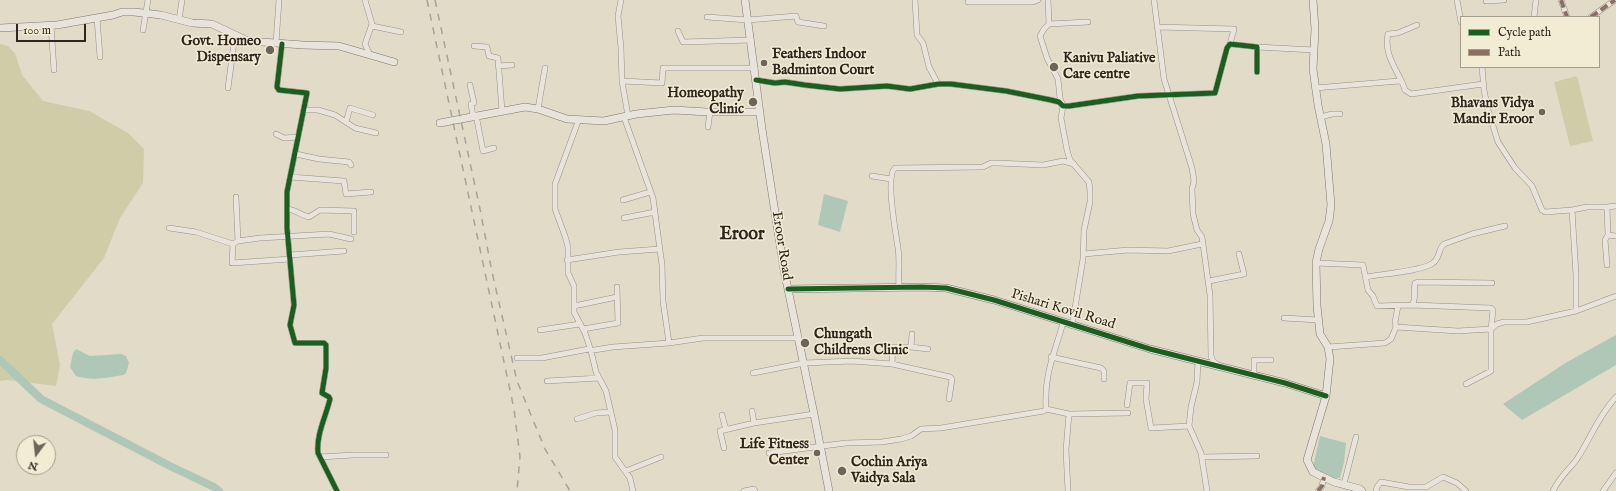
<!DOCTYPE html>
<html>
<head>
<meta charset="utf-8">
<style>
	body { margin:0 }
	#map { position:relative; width:1616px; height:491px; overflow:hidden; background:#e2dbc8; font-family:"IM FELL English",serif }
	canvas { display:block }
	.legend { position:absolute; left:1460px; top:16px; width:140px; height:52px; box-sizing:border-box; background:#f3ecd4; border:1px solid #a59c8b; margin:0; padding:5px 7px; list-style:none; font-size:12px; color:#30251e }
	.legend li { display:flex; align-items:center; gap:8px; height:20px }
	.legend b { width:20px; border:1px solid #a59c8b }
	.north { position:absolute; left:16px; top:435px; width:40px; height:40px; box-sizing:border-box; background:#f3ecd4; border:1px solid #a59c8b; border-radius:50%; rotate:195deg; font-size:11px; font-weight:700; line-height:16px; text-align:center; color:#30251e }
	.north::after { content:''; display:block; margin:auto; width:14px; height:18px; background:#6e655a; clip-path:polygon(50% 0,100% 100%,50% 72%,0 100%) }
	.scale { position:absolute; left:16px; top:24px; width:70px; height:18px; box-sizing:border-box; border:2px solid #30251e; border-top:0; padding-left:5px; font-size:12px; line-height:14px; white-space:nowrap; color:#30251e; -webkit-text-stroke:3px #f3ecd4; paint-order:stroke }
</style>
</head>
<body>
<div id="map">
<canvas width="1616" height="491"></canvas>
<ul class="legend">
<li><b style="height:5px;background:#1b5e20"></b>Cycle path</li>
<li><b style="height:5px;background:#8d6e63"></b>Path</li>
</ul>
<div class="north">N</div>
<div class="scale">100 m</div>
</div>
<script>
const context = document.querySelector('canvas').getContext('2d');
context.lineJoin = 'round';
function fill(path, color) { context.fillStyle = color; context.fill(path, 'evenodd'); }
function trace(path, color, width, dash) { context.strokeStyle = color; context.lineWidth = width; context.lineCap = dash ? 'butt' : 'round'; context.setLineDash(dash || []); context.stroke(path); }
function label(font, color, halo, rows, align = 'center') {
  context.font = font + ' "IM FELL English",serif'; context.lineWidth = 3; context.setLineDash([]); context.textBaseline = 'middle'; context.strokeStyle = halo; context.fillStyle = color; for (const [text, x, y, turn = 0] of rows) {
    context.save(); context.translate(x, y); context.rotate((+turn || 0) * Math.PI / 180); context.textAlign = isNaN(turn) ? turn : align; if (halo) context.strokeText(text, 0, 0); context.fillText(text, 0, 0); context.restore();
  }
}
fill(new Path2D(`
	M 0,44 L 8,46 L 15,53 L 22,75 L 43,101 L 89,111 L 128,133 L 144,149 L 143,183 L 120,218 L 104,258 L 52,324 L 60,365 L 56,386 L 7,380 L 0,381 Z
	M 1577,76 L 1593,141 L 1570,146 L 1554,82 Z`), '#cecda8');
fill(new Path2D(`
	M 824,194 L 848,201 L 840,232 L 818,225 Z
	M 1616,335 L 1616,365 L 1522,420 L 1503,404 L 1567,362 Z
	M 76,349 L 90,356 L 121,354 L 126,356 L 129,363 L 126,373 L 123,375 C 107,378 92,381 76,376 L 70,367 L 73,353 Z
	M 1320,436 L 1346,443 L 1344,462 L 1340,478 C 1330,479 1318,475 1313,467 Z`), '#afc7b7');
trace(new Path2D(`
	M 0,360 L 41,399 L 170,466 L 214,487 L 219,491`), '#afc7b7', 8);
const street = new Path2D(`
	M 365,0 L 372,24 L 365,44 L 370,55
	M 621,0 L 618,16 L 621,48 L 622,81
	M 915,0 L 917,35 L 923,43 L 929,67 L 938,84
	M 1048,0 L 1049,24 L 1044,29 L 1040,36 L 1047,58 L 1058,79 L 1060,98 L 1063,106 L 1061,118 L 1067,150 L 1070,160 L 1089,182 L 1090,191 L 1090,202 L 1084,230 L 1083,259 L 1072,326
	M 1154,0 L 1164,79 L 1192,168 L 1194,181 L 1192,189 L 1193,214 L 1197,230 L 1202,237 L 1210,295 L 1211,356 L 1213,361 L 1218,365
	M 1457,0 L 1461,22
	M 1561,0 L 1567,17
	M 1486,1 L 1504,0
	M 968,2 L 1033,2 L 1038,0
	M 707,17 L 748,20 L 796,16 L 798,22 L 824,26
	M 1534,17 L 1536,0
	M 1591,17 L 1615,0
	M 97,18 L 100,57
	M 179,20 L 182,0
	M 1049,24 L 1088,22
	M 51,25 L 54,70
	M 372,26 L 401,32
	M 1157,27 L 1234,29 L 1230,44
	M 143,30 L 148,0
	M 678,31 L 683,42 L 751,40
	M 276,43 L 279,0
	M 282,44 L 277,87 L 279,90 L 307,93 L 287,192 L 287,228 L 294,305 L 290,325 L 295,343 L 324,343 L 326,345 L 326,368 L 322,393 L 329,397 L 330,399 C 326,416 316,435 318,453 L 337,491
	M 474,46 L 487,47 L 489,56 L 498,58 L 502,111
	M 1257,47 L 1314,50
	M 498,66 L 512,65
	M 1482,67 L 1484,90 L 1488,110 L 1498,142 L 1515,168 L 1532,186 L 1542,210 L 1545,212 L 1572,210 L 1576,275 L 1576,311
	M 756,80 L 775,83 L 785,82 L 805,85 L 840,89 L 887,86 L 910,89 L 938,84 L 951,84 L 1006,91 L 1051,100 L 1059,102 L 1063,106 L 1069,106 L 1138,96 L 1215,93 L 1227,48 L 1230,44 L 1257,47 L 1257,72
	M 1402,82 C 1394,66 1384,52 1388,34 L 1398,33 L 1417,25
	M 470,85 L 474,103 L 471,104 L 473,116
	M 228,88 L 235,35
	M 1315,88 L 1399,81 L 1402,82 L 1405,90 L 1411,94 L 1483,84
	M 538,109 L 545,68
	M 304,110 L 318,110 L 335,115 L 355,128 L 376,133
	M 476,115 L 483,151 L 494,148
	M 628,116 L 622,81 L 662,83 L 663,68 L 755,68
	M 624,117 L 653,198 L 662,265 L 663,301 L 669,343
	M 1321,117 L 1332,114 L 1340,114
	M 579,119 L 555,184 L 555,209 L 565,236 L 568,247 L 568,273 L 574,286 L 574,312 L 585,333 L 591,351
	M 346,122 L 350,108 L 373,115
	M 708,127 L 710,112
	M 276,134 L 284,138 L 298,137
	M 296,154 L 319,159 L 349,162 L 351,165
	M 872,176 L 891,179
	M 290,177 L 344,181 L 346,194 L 371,192
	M 236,197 L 238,241 L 260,238 L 329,234 L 351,239
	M 623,200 L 650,192
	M 1607,207 L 1616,206
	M 287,209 C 297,210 300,215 309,217 L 320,210 L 354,211 L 354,232
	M 1572,210 L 1587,207 L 1607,207 L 1608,235 L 1616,236
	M 624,218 L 655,212
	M 169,228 L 196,232 L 233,244
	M 238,241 L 233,244 L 232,263 L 290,259
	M 1084,254 L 1128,250 L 1168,251 L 1202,244
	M 290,255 L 344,251
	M 567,260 L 619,252 L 660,249
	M 1316,263 L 1363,265 L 1368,290 L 1373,296 L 1377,306 L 1412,305 L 1491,308 L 1493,310 L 1491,329 L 1491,371 L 1466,384
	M 1607,265 L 1605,240 L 1608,235
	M 1366,277 C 1381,274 1423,271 1433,263 C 1440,258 1438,249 1444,244 L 1472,234 L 1505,226
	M 1209,281 L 1244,274 L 1239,254
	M 899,288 C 898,275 900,261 898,248 C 896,234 885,176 895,168 L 983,167 L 991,163 L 997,163 L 1043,165 L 1063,161 L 1074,164
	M 1412,305 C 1417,298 1413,291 1415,283 L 1418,282 L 1492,283
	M 574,306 L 617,297
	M 1284,318 L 1318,320
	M 1396,327 L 1395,322 L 1398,306
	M 583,329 L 618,323 L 617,287
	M 540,330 L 580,324
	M 911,347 L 928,349
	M 1328,347 L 1385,343 L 1391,339 L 1396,327 L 1458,331 L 1491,329 L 1497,324 L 1504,322 L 1527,322 L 1558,315 L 1576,311 L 1616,296
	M 1051,357 L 1101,368 L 1104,371 L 1104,379
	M 517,358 L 542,358 L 589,349
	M 1198,361 L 1197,382 L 1191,407 L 1189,426 L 1201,453 L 1207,491
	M 892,364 L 950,377 L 952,379 L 949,399
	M 753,373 L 804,363 L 852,361 L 892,364 L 893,347 L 911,347 L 912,334
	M 1254,375 L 1254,360 L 1271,360
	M 547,381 L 599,378
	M 1127,405 L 1130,383 L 1147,383 L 1146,399 L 1151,428 L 1189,426
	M 1046,409 L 1069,414 L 1066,450 L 1068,491
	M 752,411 L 754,423
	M 1069,414 L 1128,413
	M 722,415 L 726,430
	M 577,419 L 596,413 L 611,412
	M 724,448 L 720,431 L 754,423 L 814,414
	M 769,453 L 846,443 L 882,442 L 901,439 L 911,436 L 921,429 L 941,428 L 1044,411 L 1046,409 C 1044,374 1054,355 1063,323
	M 320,457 L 353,455 L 386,455
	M 1202,457 L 1257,456
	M 626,471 L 661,457
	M 1344,484 L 1356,437
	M 633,491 L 630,478 L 615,457 L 615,430 L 606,391 L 596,372 L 591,351 L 594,350 L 613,347 L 669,343 L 703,338 L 798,338
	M 744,491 L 754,489 L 755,491
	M 1318,491 L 1322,486 L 1324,477
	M 1376,491 L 1377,487 L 1381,482 L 1409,487 L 1426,487 L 1443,477 L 1457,483 L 1466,491
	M 1553,491 C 1560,476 1568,471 1577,459 C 1590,439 1599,415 1616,397
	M 1603,491 L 1616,473`);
const secondary = new Path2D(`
	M 745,0 L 762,129 L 784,270 L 814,414 L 829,491
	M 1313,0 L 1315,29 L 1313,69 L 1318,105 L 1326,144 L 1331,205 L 1329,221 L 1319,249 L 1316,263 L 1317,306 L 1320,334 L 1328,347 L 1330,359 L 1326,396 L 1307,460 L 1313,472 L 1334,482 L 1360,489 L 1362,491
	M 0,28 L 57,25 L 113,15 L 122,12 L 134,12 L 161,15 L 192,23 L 212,24 L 248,41 L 303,45 L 339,46 L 394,62
	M 440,123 L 525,107 L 538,109 L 567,119 L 604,121 L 636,114 L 674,110 L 707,112 L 760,112
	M 788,289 L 922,287 L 946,288 L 994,300 L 1150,349 L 1285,383 L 1326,396`);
trace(street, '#969085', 6);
trace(secondary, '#7d776e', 8);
trace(street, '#e8e4db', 5);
trace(secondary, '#e8e4db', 7);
trace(new Path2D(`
	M 427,0 L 514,409 L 520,457 L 517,491
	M 435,0 L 480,209 L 492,272 L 517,381 L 545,449 L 570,491`), '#a7a39b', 1.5, [7, 7]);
trace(new Path2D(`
	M 1561,0 L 1567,17
	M 1591,17 L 1615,0
	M 1318,491 L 1322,486 L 1324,477`), '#8d6e63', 4, [8, 4]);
trace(new Path2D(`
	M 282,44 L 277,87 L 279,90 L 307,93 L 287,192 L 287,228 L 294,305 L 290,325 L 295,343 L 324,343 L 326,345 L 326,368 L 322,393 L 329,397 L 330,399 C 326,416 316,435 318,453 L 337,491
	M 756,80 L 775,83 L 785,82 L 805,85 L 840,89 L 887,86 L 910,89 L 938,84 L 951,84 L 1006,91 L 1051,100 L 1059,102 L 1063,106 L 1069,106 L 1138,96 L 1215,93 L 1227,48 L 1230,44 L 1257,47 L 1257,72
	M 788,289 L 922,287 L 946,288 L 994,300 L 1150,349 L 1285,383 L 1326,396`), '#1b5e20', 5);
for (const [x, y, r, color] of [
	[270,50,5,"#6e655a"],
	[764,63,4,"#6e655a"],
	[1054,67,5,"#6e655a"],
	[753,102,5,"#6e655a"],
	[1542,112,4,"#6e655a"],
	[805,343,5,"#6e655a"],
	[817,453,4,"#6e655a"],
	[842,471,5,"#6e655a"]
]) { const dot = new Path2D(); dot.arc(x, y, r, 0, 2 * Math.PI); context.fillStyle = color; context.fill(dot); trace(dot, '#f3ecd4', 1.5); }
label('bold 14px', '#30251e', '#f3ecd4', [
	["Govt. Homeo",261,42],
	["Dispensary",261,58],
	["Feathers Indoor",772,55,"left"],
	["Badminton Court",772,71,"left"],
	["Kanivu Paliative",1063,59,"left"],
	["Care centre",1063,75,"left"],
	["Homeopathy",744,94],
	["Clinic",744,110],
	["Bhavans Vidya",1534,104],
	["Mandir Eroor",1534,120],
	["Chungath",814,335,"left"],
	["Childrens Clinic",814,351,"left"],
	["Life Fitness",809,445],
	["Center",809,461],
	["Cochin Ariya",851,463,"left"],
	["Vaidya Sala",851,479,"left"]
], 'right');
label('14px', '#30251e', '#f3ecd4', [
	["Eroor Road",781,246,81],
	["Pishari Kovil Road",1063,310,17]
]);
label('bold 18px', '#30251e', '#f3ecd4', [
	["Eroor",742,235]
]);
</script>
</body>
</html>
